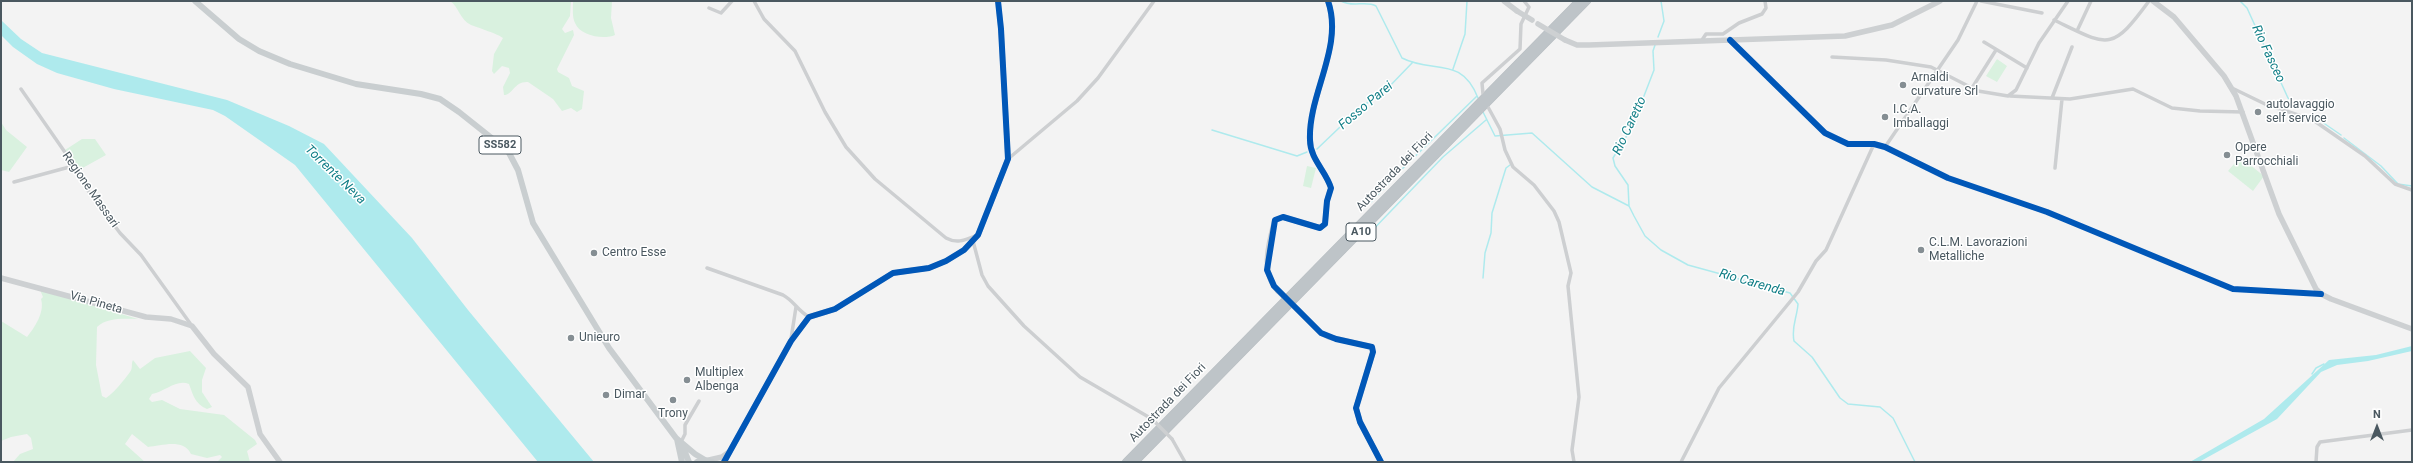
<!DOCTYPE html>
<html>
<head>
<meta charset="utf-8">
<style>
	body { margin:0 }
	#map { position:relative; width:2413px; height:463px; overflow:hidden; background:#f3f3f3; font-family:Roboto,sans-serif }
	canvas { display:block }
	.frame { position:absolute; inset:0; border:2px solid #4a5860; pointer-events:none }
	.north { position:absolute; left:2357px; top:407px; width:40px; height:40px; -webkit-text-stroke:3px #fff; paint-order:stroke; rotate:0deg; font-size:11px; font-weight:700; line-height:16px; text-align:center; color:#4a5860 }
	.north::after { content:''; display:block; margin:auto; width:14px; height:18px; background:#4a5860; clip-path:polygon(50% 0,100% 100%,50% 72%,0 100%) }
</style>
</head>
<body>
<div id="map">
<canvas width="2413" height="463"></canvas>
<div class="frame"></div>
<div class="north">N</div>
</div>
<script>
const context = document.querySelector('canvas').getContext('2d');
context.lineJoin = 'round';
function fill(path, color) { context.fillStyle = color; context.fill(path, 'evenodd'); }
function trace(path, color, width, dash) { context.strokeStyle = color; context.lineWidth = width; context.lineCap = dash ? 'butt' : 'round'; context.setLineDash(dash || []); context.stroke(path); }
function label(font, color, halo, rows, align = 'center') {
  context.font = font + ' Roboto,sans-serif'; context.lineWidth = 3; context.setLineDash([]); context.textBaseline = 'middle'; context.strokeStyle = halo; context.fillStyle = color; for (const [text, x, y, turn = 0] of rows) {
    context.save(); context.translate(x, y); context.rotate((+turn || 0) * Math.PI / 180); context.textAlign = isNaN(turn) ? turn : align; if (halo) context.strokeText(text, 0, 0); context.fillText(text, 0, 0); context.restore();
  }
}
fill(new Path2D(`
	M 450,1 L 571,1 L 570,16 L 562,29 L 565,33 L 573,30 L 574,35 L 557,69 L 558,72 L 569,78 L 572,86 L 584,91 L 582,109 L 577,112 L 571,108 L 562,111 L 553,99 L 528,82 C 514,81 513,95 504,95 L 503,87 L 510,73 L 509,68 L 502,66 L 494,74 L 492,71 L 494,54 L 503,38 C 500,35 477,27 471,25 C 460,20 459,7 450,1 Z
	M 573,1 L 612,1 L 611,18 L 615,35 C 604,40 580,36 575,23 C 572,17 573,7 573,1 Z
	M 1997,59 L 2007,66 L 1997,82 L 1986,76 Z
	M 1,122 L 6,130 L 27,147 L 9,172 L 1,170 Z
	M 82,139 L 95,139 L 106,155 L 79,170 L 65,150 Z
	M 2240,157 L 2264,176 L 2253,191 L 2228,171 Z
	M 1307,166 L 1316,168 L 1311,188 L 1303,186 Z
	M 40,290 L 138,319 C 124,319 108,317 97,327 L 96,365 L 102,396 L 106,398 C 116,391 123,381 130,372 C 133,369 131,363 133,360 L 140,369 L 155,358 L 190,351 L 206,368 L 202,380 L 202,392 L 212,407 L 207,409 C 195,404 193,395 189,384 C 176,379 165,392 152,394 L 149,399 L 152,402 L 162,400 L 180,409 L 224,415 L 255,440 L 257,444 L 247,451 L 250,462 L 217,462 L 222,457 L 220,455 L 207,458 L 191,454 C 183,438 161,446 148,447 L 132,434 L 125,444 L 145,462 L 13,462 L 20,454 L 33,449 L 31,438 L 27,434 L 11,437 L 1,441 L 1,321 L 27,337 C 35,327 45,312 41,299 L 43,297 Z`), '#d9f1df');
fill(new Path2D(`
	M 2,21 L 21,39 L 42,53 L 227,100 L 289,126 L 324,144 L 412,238 L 468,310 L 594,462 L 538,462 L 295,165 L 225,116 L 213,110 L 114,89 L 57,73 L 37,64 L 13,47 L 1,35 Z
	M 2412,346 L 2412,351 L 2368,361 L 2337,365 L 2321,372 L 2277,419 L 2199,462 L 2190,462 L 2264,419 L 2329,360 L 2376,355 Z`), '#aeeaed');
trace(new Path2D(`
	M 1341,1 C 1353,8 1366,0 1376,6 L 1402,58 C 1433,74 1461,55 1478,98
	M 2240,1 L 2247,8 L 2288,98 L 2298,105
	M 1658,37 L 1664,21 L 1661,1
	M 1655,45 L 1653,51 L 1654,70 L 1632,127 L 1613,158 L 1615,166 L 1628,185 L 1629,206 L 1634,216 L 1645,236 L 1661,250 L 1688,265 L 1790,293 L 1798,304 C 1797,318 1791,327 1794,341 L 1812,357 L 1840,398 L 1848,404 L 1880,407 L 1893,418 L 1915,462
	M 1453,69 L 1465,34 L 1467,1
	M 1483,112 L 1495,136 L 1532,133 L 1592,187 L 1629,206
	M 2312,115 L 2341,135
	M 1212,130 L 1297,156 L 1307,152
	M 2344,138 L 2381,166 L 2398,184 L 2412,186
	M 1317,149 L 1361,107 L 1384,92 L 1413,62
	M 1371,202 L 1399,172 L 1477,96
	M 1363,240 L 1443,157 L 1486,120
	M 1483,278 L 1485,253 L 1491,233 L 1492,213 L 1506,168 L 1510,165
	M 2312,374 L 2316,368 L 2324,364`), '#aeeaed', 1.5);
const highway = new Path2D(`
	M 1126,462 L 1579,1
	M 1135,462 L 1587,1`);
trace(highway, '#b8bec2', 8);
trace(new Path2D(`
	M 754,1 L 764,19 L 795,51 L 825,112 L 846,147 L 875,179 L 946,238 C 957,244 965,240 975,236
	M 1981,1 L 2042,13
	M 709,8 L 721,13 L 732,1
	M 2054,20 C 2108,46 2111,53 2149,1
	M 2077,31 L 2091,1
	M 1702,40 L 1706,34 L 1723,34 L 1739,23 L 1762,14 L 1766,8 L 1765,1
	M 1730,40 L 1825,133 L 1848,144 L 1874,144 L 1885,147 L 1948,178 L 2047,212 L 2233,289 L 2321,294
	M 1984,42 L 2027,68
	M 1832,57 L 1886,60 L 1931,67 L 1978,91 L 2008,96 L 2016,90 L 2039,43 L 2068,1
	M 1972,88 L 1996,50
	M 2232,88 L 2265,104 L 2313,120 L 2365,156 L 2395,184 L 2412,190
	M 21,89 L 78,171 L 89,192 L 120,233 L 141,255 L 192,326
	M 1483,94 L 1482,83 L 1520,49 L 1521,24 L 1529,7 L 1524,1
	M 2010,96 L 2070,99 L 2133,89 L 2172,108 L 2200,111 L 2243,112
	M 2052,98 L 2072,47
	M 1488,107 L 1500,129 L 1505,150 L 1513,167 L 1534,185 L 1554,211 L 1559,222 L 1571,273 L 1568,286 L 1579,397 L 1572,450 L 1574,462
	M 1885,147 L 1958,40 L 1977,1
	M 1008,159 L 1077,101 L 1098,78 L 1154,1
	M 2055,168 L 2062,99
	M 14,182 L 73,166
	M 973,241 L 982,275 L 988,286 L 1024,326 L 1080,377 L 1152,419
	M 707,268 L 783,295 C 794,301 798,311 809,317
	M 791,339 L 796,307
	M 1172,439 L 1185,462
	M 681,442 L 685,434 L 685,425 L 699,401
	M 1681,462 L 1719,388 L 1798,292 L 1816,261 L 1826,250 L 1874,144
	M 2316,462 L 2317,447 L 2320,442 L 2412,430`), '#cdcfd1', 3.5);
trace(new Path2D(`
	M 1504,1 L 1517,11
	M 2153,1 L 2174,17 L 2224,76 L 2236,96 L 2279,214 L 2316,289 L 2321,294 L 2331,299 L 2412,329
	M 1565,40 L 1577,45 L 1589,45 L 1845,36 L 1892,25 L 1940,1
	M 1,278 L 146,317 L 171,319 L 192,326 L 214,354 L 248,387 L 260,434 L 280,462
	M 1278,291 C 1260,273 1269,242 1275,220 L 1283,217 L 1320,228 L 1325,224 L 1327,201 L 1331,188 C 1326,171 1310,159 1310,140 C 1308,94 1344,47 1328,1
	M 1297,309 L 1321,333 L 1329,337 L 1372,347 L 1373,352 L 1356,408 L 1360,422 L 1381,462
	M 709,460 L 722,457 L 729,452
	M 724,462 L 791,341 L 809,317 L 835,309 L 893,273 L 929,268 L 946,261 L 964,250 L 978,235 L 1008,159 L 1001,29 L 998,1`), '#cdd0d2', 5.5);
trace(new Path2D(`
	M 195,1 L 239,39 L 259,51 L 290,64 L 356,84 L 421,94 L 440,99 L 459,112 L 508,151 L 518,170 L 533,223 L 609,348 L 676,438 L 695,454 L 705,460
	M 677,439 L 682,462
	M 683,447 L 689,462
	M 697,462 L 705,460 L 712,462`), '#c9ced0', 6);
trace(highway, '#bec4c8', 7);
trace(new Path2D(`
	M 1152,419 L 1172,439`), '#cdcfd1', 3.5);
trace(new Path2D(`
	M 1517,11 L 1532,20
	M 1538,24 L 1565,40
	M 1278,291 L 1297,309`), '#cdd0d2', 5.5);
trace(new Path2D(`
	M 1328,1 C 1344,47 1308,94 1310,140 C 1310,159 1326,171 1331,188 L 1327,201 L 1325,224 L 1320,228 L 1283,217 L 1275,220 L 1267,270 L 1274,286 L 1321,333 L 1336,339 L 1372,347 L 1373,352 L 1356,408 L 1360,422 L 1381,462
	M 1730,40 L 1825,133 L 1848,144 L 1874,144 L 1885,147 L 1948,178 L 2047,212 L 2233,289 L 2321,294
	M 724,462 L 791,341 L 809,317 L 835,309 L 893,273 L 929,268 L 946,261 L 964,250 L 978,235 L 1008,159 L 1001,29 L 998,1`), '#0057b8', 6);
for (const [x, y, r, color] of [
	[1903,85,4,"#858e93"],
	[2258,112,4,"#858e93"],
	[1885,117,4,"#858e93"],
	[2227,155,4,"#858e93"],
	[1921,250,4,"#858e93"],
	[594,253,4,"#858e93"],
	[571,338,4,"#858e93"],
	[687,380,4,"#858e93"],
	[606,395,4,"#858e93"],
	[673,400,4,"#858e93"]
]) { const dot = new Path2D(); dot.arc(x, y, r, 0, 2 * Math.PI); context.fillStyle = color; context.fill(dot); trace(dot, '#fff', 1.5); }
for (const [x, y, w] of [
	[500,145,42],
	[1361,232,30]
]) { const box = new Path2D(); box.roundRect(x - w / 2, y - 9, w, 18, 3); context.fillStyle = '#fff'; context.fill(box); trace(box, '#4a5860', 1); }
label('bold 11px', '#4a5860', null, [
	["SS582",500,145],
	["A10",1361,232]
]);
label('12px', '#4a5860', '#fff', [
	["Arnaldi",1911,78],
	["curvature Srl",1911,92],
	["autolavaggio",2266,105],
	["self service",2266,119],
	["I.C.A.",1893,110],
	["Imballaggi",1893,124],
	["Opere",2235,148],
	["Parrocchiali",2235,162],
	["C.L.M. Lavorazioni",1929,243],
	["Metalliche",1929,257],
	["Centro Esse",602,253],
	["Unieuro",579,338],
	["Multiplex",695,373],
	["Albenga",695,387],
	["Dimar",614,395],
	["Trony",673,414,"center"]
], 'left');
label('12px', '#4a5860', '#fff', [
	["Autostrada dei Fiori",1395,172,-46],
	["Regione Massari",90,190,55],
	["Via Pineta",96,303,16],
	["Autostrada dei Fiori",1168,403,-46]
]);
label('italic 13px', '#107e86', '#fff', [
	["Rio Fasceo",2268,54,65],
	["Fosso Parei",1366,106,-40],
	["Rio Caretto",1630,126,-65],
	["Torrente Neva",335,175,44],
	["Rio Carenda",1752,283,16]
]);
</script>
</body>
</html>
